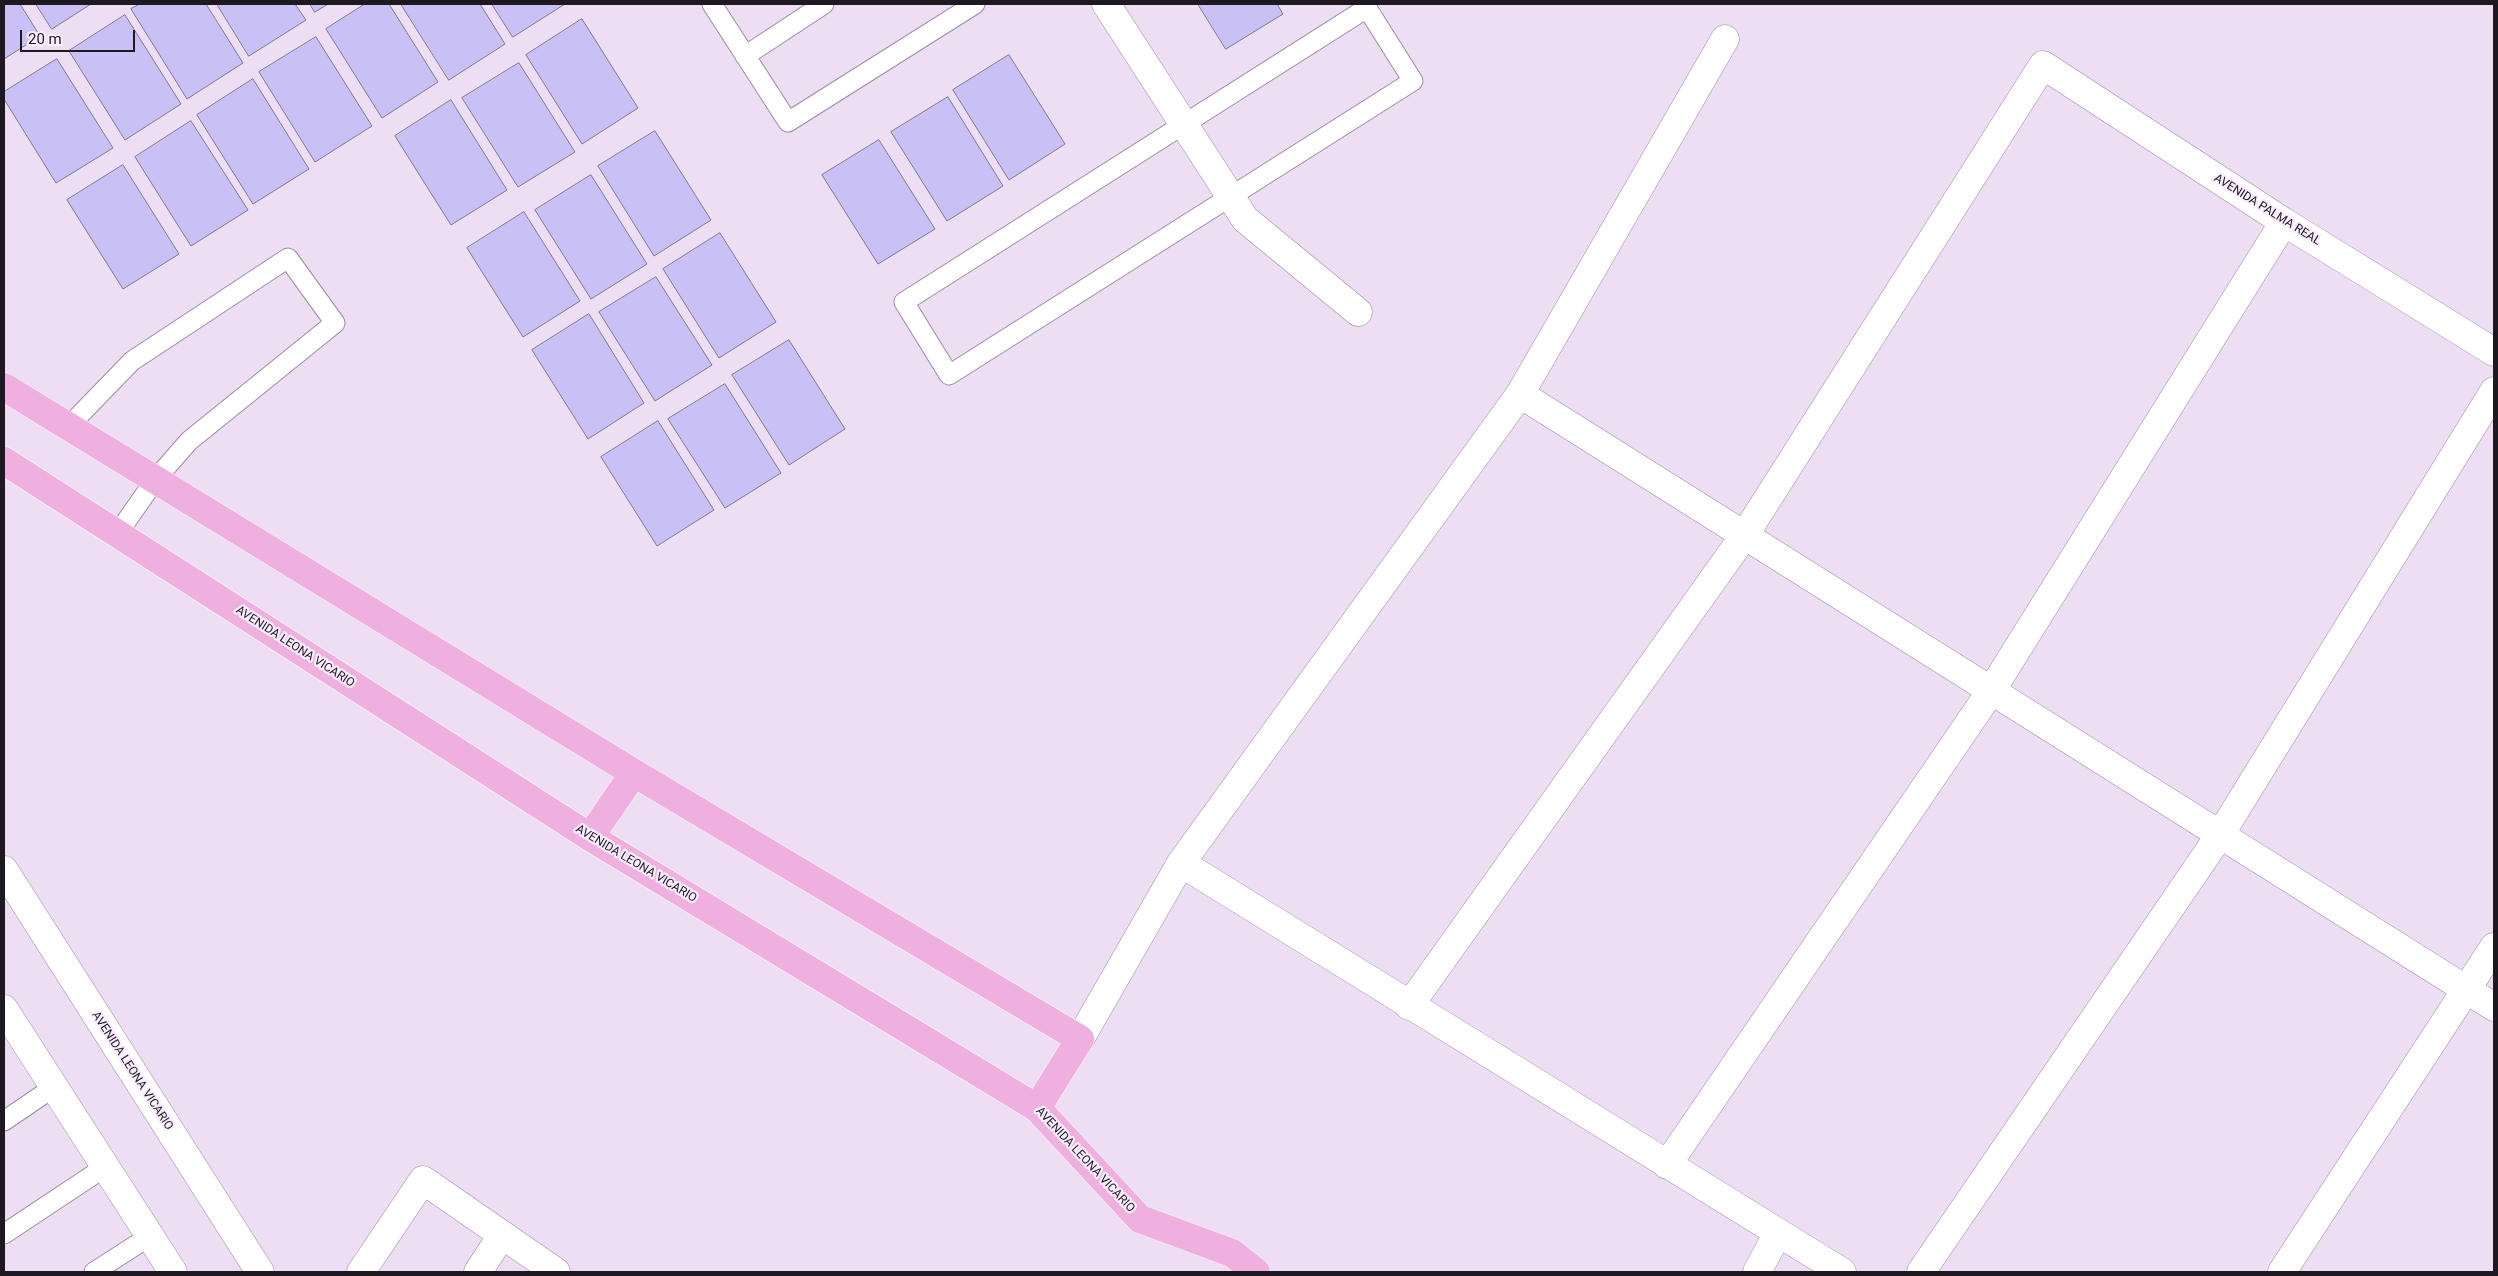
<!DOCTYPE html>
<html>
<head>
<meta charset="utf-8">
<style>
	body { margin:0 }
	#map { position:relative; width:2498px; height:1276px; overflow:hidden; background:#eddef4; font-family:Roboto,sans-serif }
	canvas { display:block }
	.frame { position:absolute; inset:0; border:5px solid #1e1920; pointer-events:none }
	.scale { position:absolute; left:20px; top:30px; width:115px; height:22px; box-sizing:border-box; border:2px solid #1e1920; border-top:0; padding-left:6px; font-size:15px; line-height:18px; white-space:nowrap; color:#1e1920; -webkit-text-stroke:4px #f9edff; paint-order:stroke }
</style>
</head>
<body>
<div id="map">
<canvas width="2498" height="1276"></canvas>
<div class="frame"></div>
<div class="scale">20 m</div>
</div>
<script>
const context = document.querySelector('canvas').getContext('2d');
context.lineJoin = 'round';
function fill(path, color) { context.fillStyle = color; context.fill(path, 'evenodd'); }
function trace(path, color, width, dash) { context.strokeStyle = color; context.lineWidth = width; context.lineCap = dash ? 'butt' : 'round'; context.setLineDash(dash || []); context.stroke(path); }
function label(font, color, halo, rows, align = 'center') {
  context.font = font + ' Roboto,sans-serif'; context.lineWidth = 4.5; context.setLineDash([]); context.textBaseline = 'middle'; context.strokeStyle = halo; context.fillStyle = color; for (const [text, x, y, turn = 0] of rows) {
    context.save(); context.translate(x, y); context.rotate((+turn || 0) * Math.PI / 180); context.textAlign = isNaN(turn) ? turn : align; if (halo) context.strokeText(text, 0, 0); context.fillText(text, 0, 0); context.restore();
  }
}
const building = new Path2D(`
	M 4,4 L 20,4 L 40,36 L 4,59 Z
	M 36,4 L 91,4 L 52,29 Z
	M 140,4 L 206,4 L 243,63 L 187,99 L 131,9 Z
	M 217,4 L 295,4 L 306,20 L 249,56 Z
	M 310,4 L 328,4 L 315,12 Z
	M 365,4 L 389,4 L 438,82 L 382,118 L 326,29 Z
	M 401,4 L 480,4 L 505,44 L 449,80 Z
	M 492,4 L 565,4 L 513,37 Z
	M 1198,4 L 1277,4 L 1283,14 L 1226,49 Z
	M 125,15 L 181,104 L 125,140 L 69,51 Z
	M 582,19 L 638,108 L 582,144 L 526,55 Z
	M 316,37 L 372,126 L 315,162 L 259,72 Z
	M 1009,55 L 1065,144 L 1009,180 L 953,90 Z
	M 57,59 L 113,148 L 56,183 L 4,99 L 4,92 Z
	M 519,63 L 575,152 L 518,187 L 462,98 Z
	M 253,79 L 309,169 L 253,204 L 197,115 Z
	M 948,97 L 1003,186 L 947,221 L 891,132 Z
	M 451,100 L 507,190 L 451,225 L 395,136 Z
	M 191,121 L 248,210 L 191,246 L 135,157 Z
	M 655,131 L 711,220 L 654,256 L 598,166 Z
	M 879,140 L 935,229 L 878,264 L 822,175 Z
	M 123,165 L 179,254 L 123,289 L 67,200 Z
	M 591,175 L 647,264 L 591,299 L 535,210 Z
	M 524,212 L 580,301 L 523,337 L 467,248 Z
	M 720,233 L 776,322 L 719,358 L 663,269 Z
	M 656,277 L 712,365 L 655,401 L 599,312 Z
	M 589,314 L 644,403 L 588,439 L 532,350 Z
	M 789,340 L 845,429 L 789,465 L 732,375 Z
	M 725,384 L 781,473 L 725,508 L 668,419 Z
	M 658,421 L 714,510 L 657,546 L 601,457 Z`);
fill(building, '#c9c1f6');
trace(building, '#7c798f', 1);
const lane = new Path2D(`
	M 712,4 L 788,122 L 975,4
	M 1367,8 L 1413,81 L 949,375 L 904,302 Z
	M 745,56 L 824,4
	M 68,427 L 132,361 L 288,258 L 335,323 L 189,441 L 155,480 L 118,533
	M 4,1121 L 54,1087
	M 4,1234 L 105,1167
	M 94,1272 L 150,1236`);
const street = new Path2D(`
	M 1106,4 L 1245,219 L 1358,312
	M 1520,394 L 2494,1007
	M 1181,863 L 1842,1272
	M 1409,1006 L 1744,536 L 2043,65 L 2284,222 L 2494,352
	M 1080,1039 L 1181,863 L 1520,394 L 1725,39
	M 1667,1165 L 1991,691 L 2284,222
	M 361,1272 L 423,1180 L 556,1272
	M 478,1272 L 502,1235
	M 1757,1272 L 1778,1233
	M 1921,1272 L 2220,835 L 2494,391
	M 2282,1272 L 2494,947`);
const secondary = new Path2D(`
	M 4,870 L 260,1272
	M 4,1009 L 173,1272`);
const primary = new Path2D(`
	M 4,387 L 634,773 L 1080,1039 L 1037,1108
	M 4,461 L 590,837 L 1037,1108 L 1140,1219 L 1232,1253 L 1256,1272
	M 590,837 L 634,773`);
trace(lane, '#9a8ca0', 21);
trace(street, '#9a8ca0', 29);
trace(secondary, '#9a8ca0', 29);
trace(primary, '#fff', 29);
trace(lane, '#fff', 19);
trace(street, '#fff', 28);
trace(secondary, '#fff', 28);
trace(primary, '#efafdf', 28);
label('12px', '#1e1920', '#f9edff', [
	["AVENIDA PALMA REAL",2267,210,32],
	["AVENIDA LEONA VICARIO",295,647,33],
	["AVENIDA LEONA VICARIO",636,864,31],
	["AVENIDA LEONA VICARIO",132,1071,57],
	["AVENIDA LEONA VICARIO",1085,1160,47]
]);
</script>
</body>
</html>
